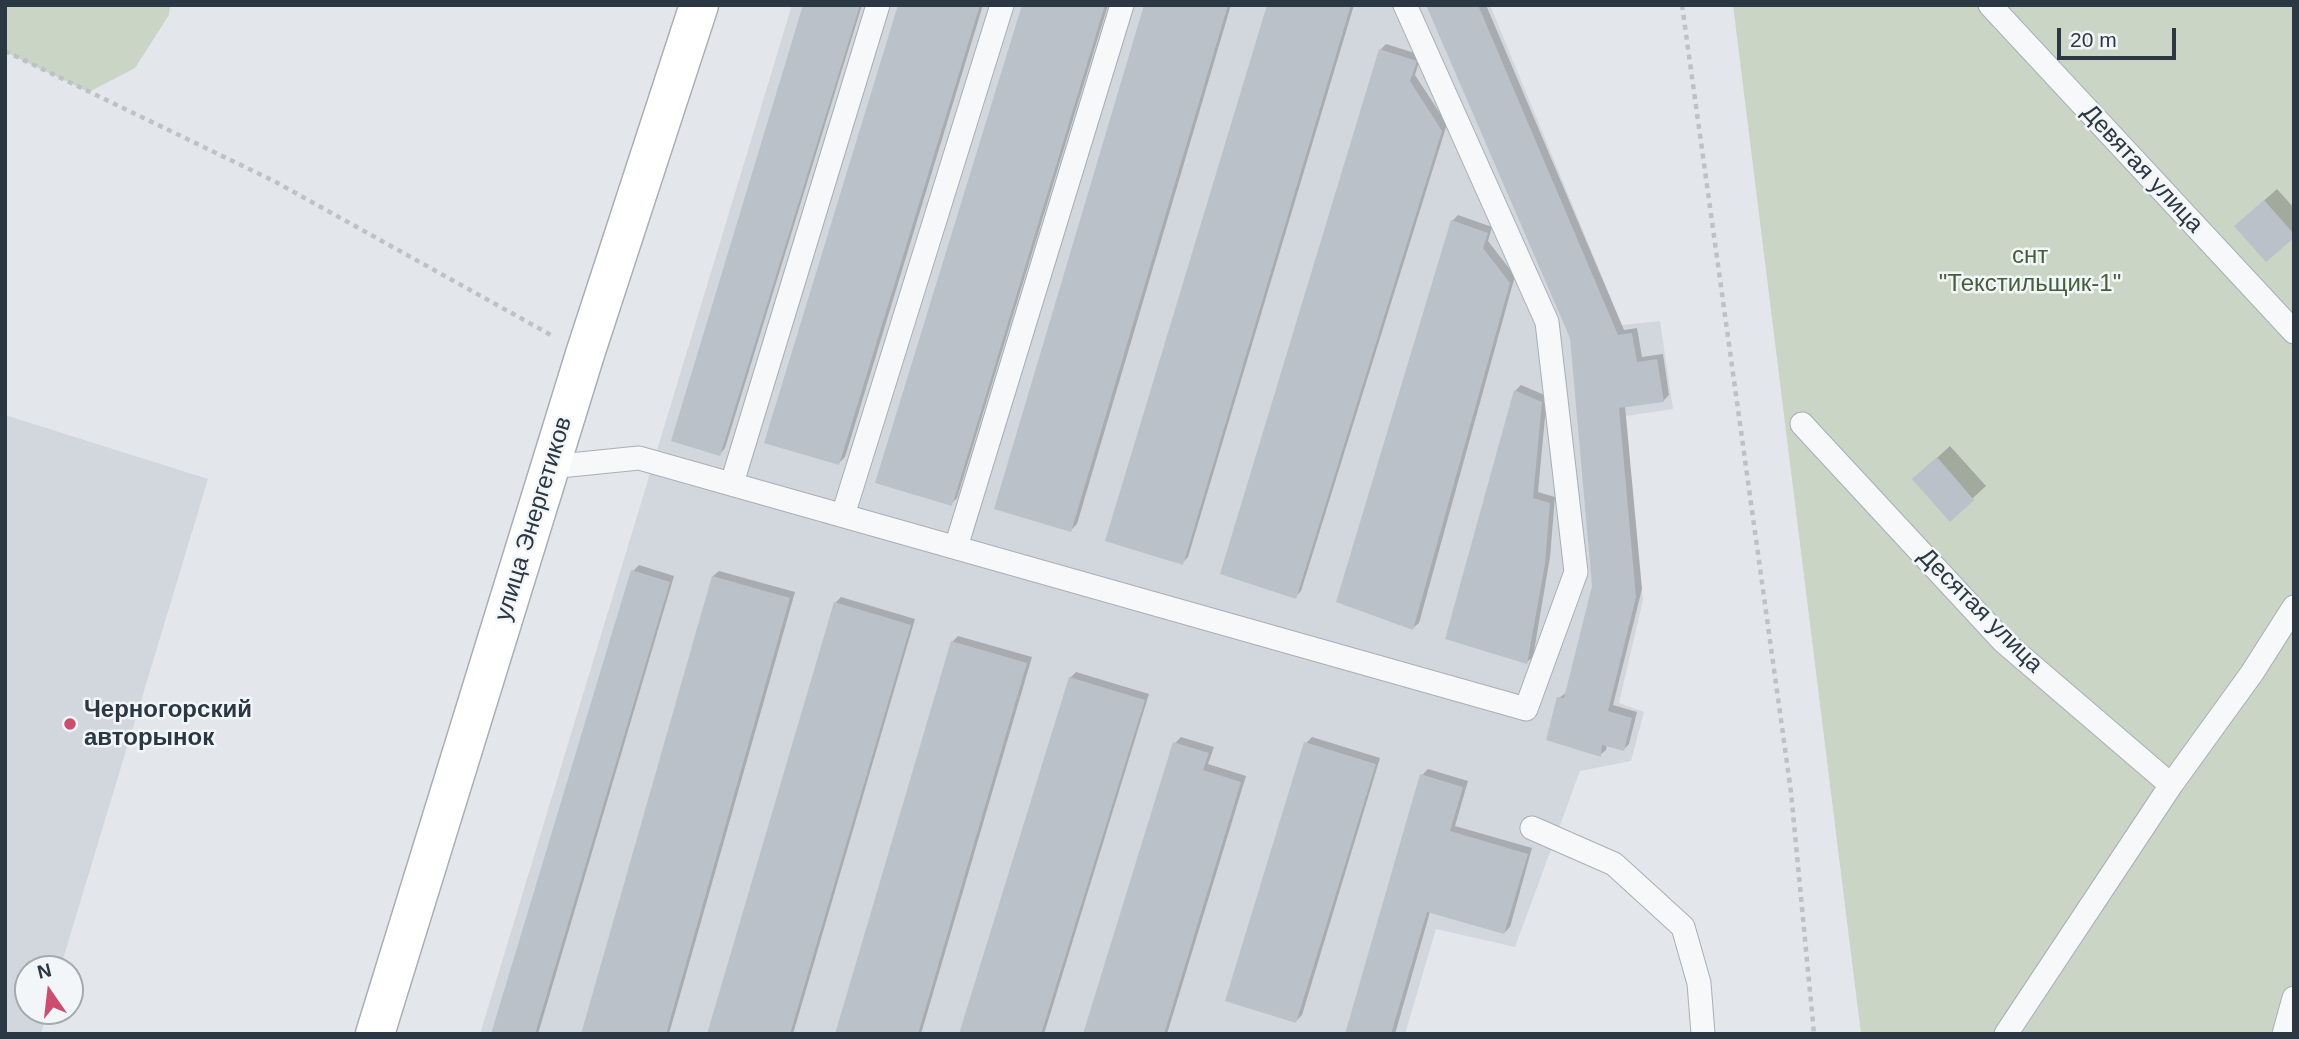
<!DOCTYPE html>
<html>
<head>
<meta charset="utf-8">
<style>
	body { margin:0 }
	#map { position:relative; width:2299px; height:1039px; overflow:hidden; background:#e3e7eb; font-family:Helvetica,sans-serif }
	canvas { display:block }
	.frame { position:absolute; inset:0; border:7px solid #2b3743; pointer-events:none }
	.north { position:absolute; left:14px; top:955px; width:70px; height:70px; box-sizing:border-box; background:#f3f6f8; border:2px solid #a3aab0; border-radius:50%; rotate:346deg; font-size:19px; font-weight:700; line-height:28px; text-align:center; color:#2b3743 }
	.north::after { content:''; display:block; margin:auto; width:24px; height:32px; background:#cc4d6e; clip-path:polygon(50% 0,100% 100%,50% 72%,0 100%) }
	.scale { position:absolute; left:2057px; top:28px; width:119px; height:32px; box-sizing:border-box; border:4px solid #2b3743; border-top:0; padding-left:9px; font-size:21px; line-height:24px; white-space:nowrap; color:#2b3743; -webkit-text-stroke:5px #f3f6f8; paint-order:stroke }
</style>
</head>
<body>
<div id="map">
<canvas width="2299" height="1039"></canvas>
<div class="frame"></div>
<div class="north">N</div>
<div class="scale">20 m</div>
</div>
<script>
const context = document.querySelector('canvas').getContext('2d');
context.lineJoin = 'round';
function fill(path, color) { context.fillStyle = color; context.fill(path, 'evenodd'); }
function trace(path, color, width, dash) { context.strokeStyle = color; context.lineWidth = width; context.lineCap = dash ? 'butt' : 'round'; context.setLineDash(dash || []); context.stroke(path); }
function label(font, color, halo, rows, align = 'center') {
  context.font = font + ' Helvetica,sans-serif'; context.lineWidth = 5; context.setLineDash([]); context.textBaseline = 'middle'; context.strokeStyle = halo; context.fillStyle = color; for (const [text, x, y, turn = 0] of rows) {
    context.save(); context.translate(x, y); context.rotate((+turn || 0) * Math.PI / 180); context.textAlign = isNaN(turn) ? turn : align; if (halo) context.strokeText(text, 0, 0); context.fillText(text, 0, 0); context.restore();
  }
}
fill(new Path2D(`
	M 792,5 L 1490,5 L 1622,325 L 1660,321 L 1673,409 L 1626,416 L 1643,600 L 1619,703 L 1644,712 L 1631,761 L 1580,771 L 1515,947 L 1436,929 L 1405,1034 L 480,1034 Z
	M 5,415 L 208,479 L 60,969 L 28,969 L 28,1011 L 47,1011 L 41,1034 L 5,1034 Z`), '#d2d7dd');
fill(new Path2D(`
	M 5,5 L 170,5 L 169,15 L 135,68 L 89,92 L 5,52 Z
	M 1733,5 L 2294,5 L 2294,1034 L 1861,1034 Z`), '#cbd5c5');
fill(new Path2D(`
	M 805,5 L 862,5 L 725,448 L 720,454 Z
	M 899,5 L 983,5 L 845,457 L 839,463 Z
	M 1024,5 L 1108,5 L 957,498 L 951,504 Z
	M 1146,5 L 1231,5 L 1077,524 L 1071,530 Z
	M 1268,5 L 1354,5 L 1188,557 L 1182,563 Z
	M 1427,5 L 1486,5 L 1624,330 L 1637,328 L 1642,357 L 1663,354 L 1669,395 L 1663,401 L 1625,406 L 1642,589 L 1613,705 L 1637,712 L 1629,744 L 1624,749 L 1607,744 L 1606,750 L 1600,755 L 1559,698 L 1567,692 L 1593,586 L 1572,337 Z
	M 1386,44 L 1421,55 L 1415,75 L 1447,124 L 1301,591 L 1295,597 L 1380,50 Z
	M 2277,189 L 2294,208 L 2294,236 L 2249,214 Z
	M 1458,215 L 1492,227 L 1488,241 L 1515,276 L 1419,623 L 1413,628 L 1452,221 Z
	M 1521,385 L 1547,396 L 1538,492 L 1555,497 L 1550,557 L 1533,657 L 1527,662 L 1515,391 Z
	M 1950,446 L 1986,486 L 1950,519 L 1927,467 Z
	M 639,565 L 674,576 L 538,1034 L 493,1034 L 633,571 Z
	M 719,571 L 795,592 L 669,1034 L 583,1034 L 713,576 Z
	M 841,597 L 915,619 L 793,1034 L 709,1034 L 835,603 Z
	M 958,636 L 1032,657 L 921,1034 L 837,1034 L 952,642 Z
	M 1076,672 L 1149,694 L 1044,1034 L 961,1034 L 1070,678 Z
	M 1181,737 L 1214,747 L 1208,764 L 1246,776 L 1167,1034 L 1085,1034 L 1175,743 Z
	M 1312,737 L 1380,758 L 1302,1015 L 1296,1021 L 1306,743 Z
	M 1428,769 L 1468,781 L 1455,826 L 1532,848 L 1510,927 L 1504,933 L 1430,912 L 1395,1034 L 1347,1034 L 1422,775 Z`), '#0003');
fill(new Path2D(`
	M 803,5 L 860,5 L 720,456 L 671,441 Z
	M 898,5 L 980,5 L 839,465 L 764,443 Z
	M 1022,5 L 1105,5 L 952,506 L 875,483 Z
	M 1144,5 L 1228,5 L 1071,532 L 994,509 Z
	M 1267,5 L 1351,5 L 1183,565 L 1105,541 Z
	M 1426,5 L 1478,5 L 1618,335 L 1632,333 L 1637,362 L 1657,359 L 1664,402 L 1619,408 L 1636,597 L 1608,711 L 1632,718 L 1624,751 L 1602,745 L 1601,757 L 1546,740 L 1557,697 L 1564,698 L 1592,586 L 1570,338 Z
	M 1379,49 L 1417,61 L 1410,81 L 1442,131 L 1296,599 L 1220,574 Z
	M 2264,200 L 2294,234 L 2294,238 L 2266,262 L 2234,226 Z
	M 1451,220 L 1488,233 L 1483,248 L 1510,283 L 1413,630 L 1336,602 Z
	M 1514,390 L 1542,402 L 1533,498 L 1550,503 L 1545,564 L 1527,664 L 1445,639 Z
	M 1937,457 L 1974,500 L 1950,522 L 1912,479 Z
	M 631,570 L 670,582 L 535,1034 L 491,1034 Z
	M 712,576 L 790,598 L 666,1034 L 581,1034 Z
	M 834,602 L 911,625 L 790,1034 L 707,1034 Z
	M 951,641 L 1027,663 L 918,1034 L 835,1034 Z
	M 1069,677 L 1145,700 L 1041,1034 L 959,1034 Z
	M 1173,742 L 1209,753 L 1203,770 L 1241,782 L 1164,1034 L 1083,1034 Z
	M 1304,742 L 1376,764 L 1296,1023 L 1225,1001 Z
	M 1420,774 L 1463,787 L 1450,831 L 1528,854 L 1504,934 L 1427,912 L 1391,1034 L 1345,1034 Z`), '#bbc1c8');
const service = new Path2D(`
	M 1990,5 L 2294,332
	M 1802,424 L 2003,641 L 2171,785
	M 550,467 L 639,458 L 1526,709 L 1576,572 L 1547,322 L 1405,5
	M 732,483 L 878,5
	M 843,515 L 1002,5
	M 956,547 L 1122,5
	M 1532,828 L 1614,864 L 1683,927 L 1699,983 L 1703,1034
	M 2006,1034 L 2171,785 L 2252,673 L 2294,607
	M 2284,1034 L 2294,998`);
const secondary = new Path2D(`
	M 375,1034 L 585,354 L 699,5`);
trace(service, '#a8afb5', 25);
trace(secondary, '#a8afb5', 41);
trace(new Path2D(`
	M 1682,5 L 1791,792 L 1814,1034
	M 5,51 L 274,181 L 551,335`), '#bdc2c6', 4.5, [5, 5]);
trace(service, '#f6f8f9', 23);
trace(secondary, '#fff', 38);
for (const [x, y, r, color] of [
	[70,724,7,"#cc4d6e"]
]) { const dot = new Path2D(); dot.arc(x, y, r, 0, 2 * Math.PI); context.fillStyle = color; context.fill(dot); trace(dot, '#f3f6f8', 2.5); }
label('24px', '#2b3743', '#f3f6f8', [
	["Девятая улица",2142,169,47],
	["улица Энергетиков",534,519,-73],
	["Десятая улица",1980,611,45]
]);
label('24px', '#445f39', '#f3f6f8', [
	["снт",2030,256],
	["\"Текстильщик-1\"",2030,284]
]);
label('bold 24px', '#2b3743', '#f3f6f8', [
	["Черногорский",84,710],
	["авторынок",84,738]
], 'left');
</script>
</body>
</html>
